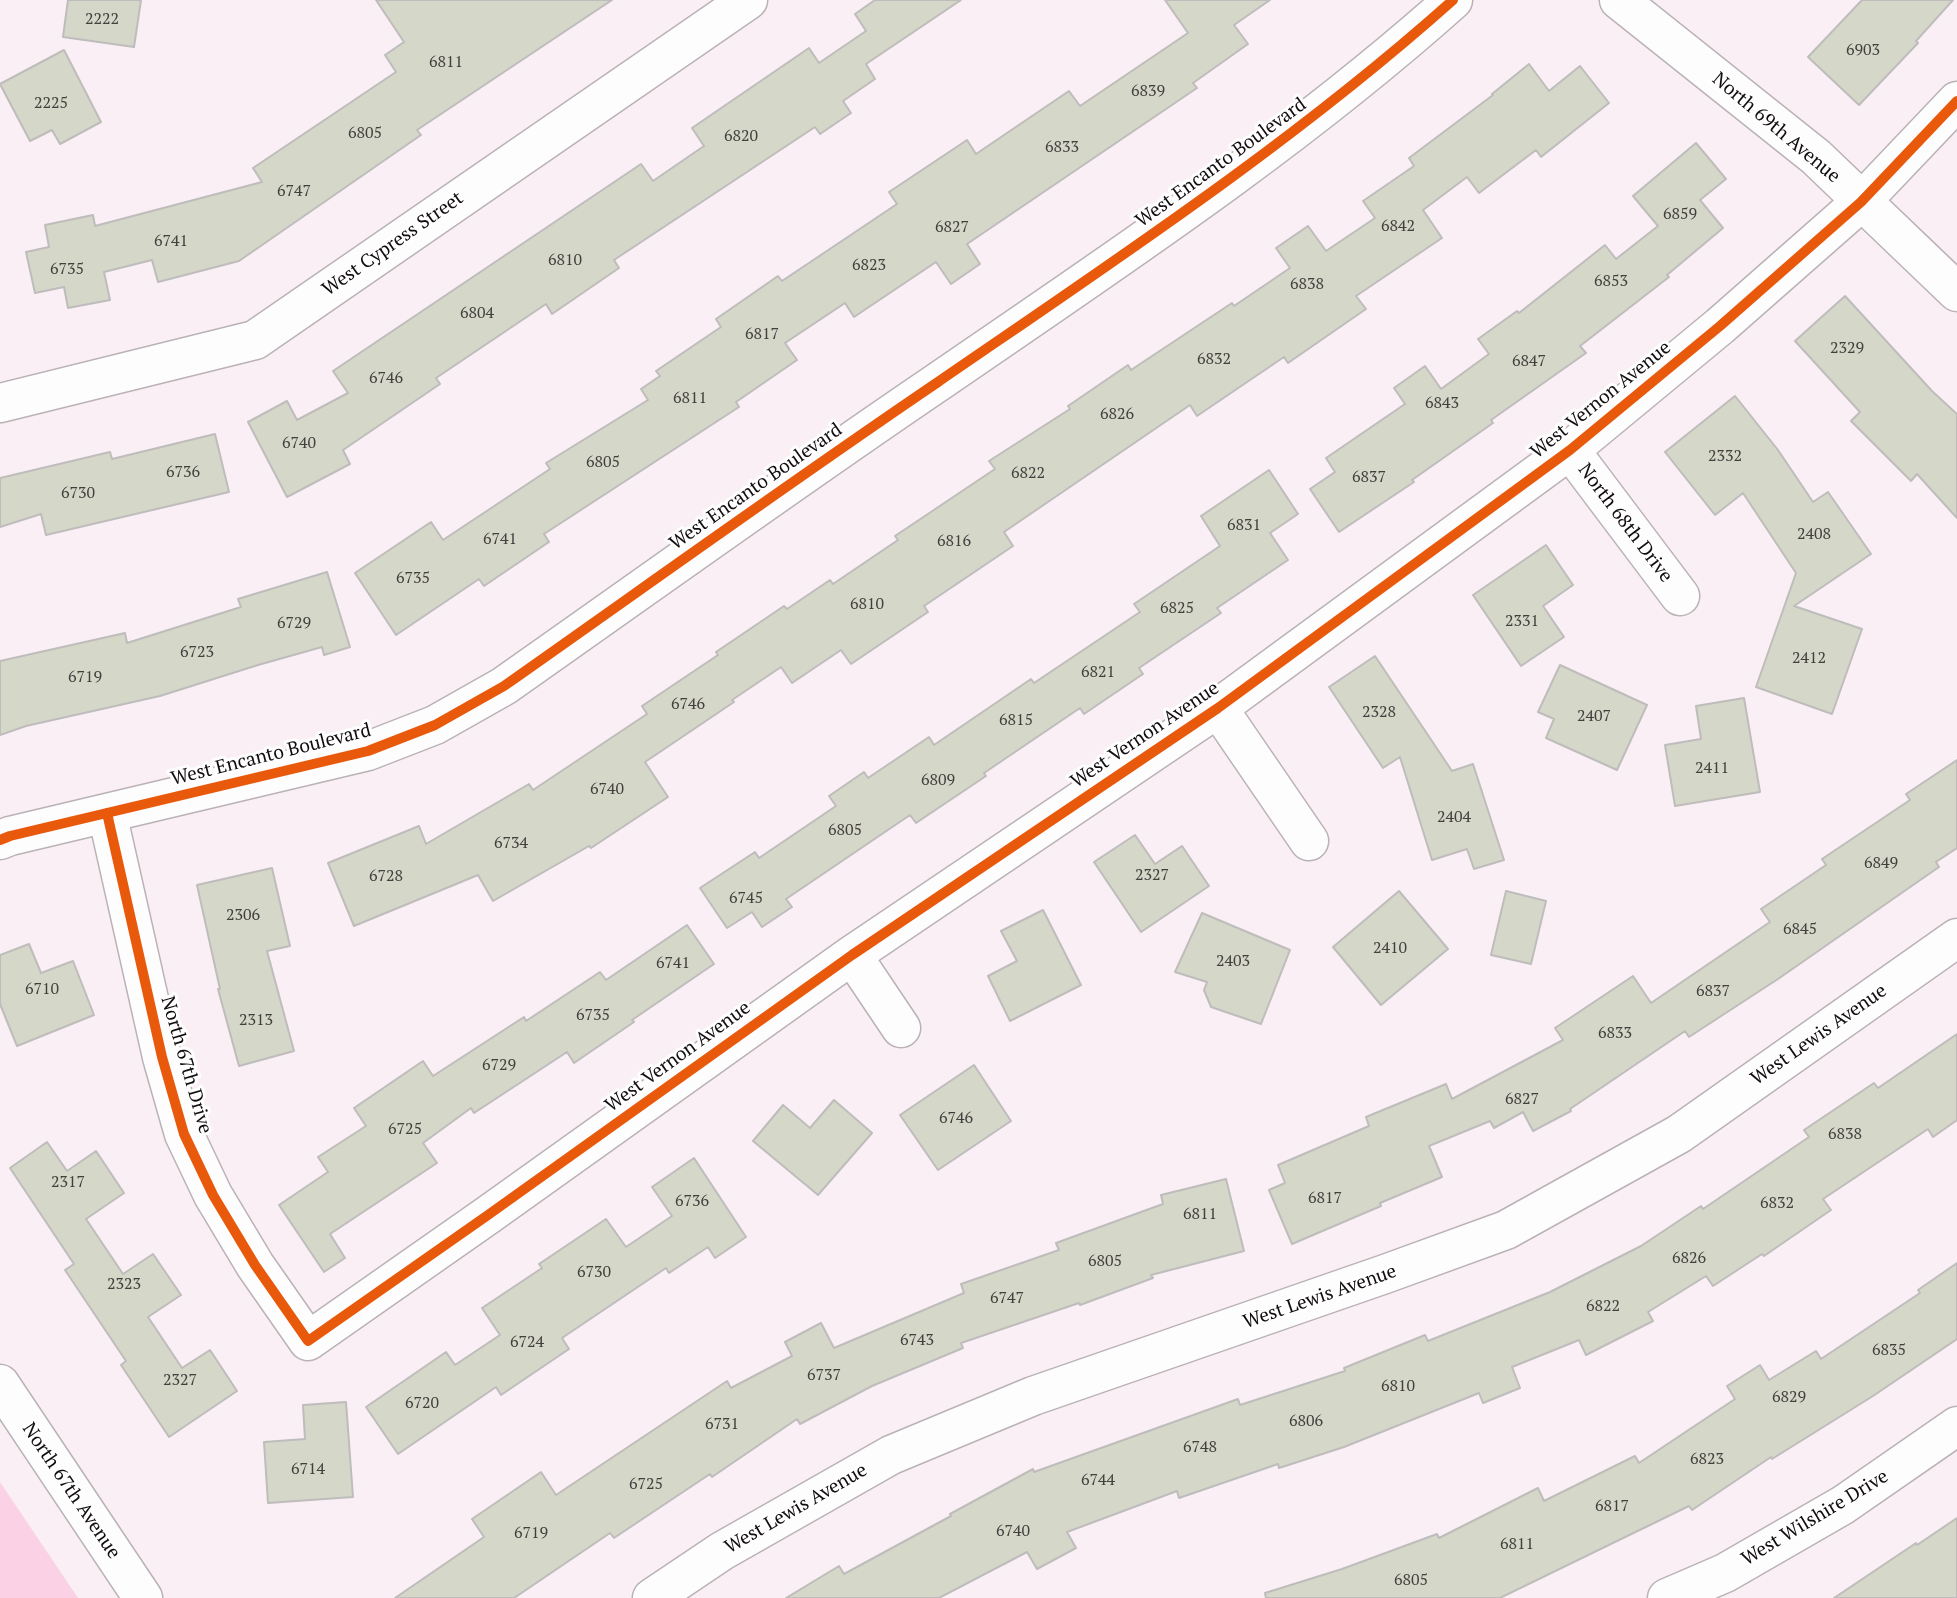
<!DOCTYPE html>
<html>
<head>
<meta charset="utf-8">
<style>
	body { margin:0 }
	canvas { display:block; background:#f9eff4 }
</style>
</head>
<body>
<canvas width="1957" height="1598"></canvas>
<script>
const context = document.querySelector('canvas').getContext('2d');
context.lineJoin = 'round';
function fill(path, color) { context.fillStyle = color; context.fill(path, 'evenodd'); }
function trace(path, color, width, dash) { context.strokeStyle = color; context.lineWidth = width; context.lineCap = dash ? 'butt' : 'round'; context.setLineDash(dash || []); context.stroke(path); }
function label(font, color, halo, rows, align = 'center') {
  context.font = font + ' "PT Serif",serif'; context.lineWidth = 6; context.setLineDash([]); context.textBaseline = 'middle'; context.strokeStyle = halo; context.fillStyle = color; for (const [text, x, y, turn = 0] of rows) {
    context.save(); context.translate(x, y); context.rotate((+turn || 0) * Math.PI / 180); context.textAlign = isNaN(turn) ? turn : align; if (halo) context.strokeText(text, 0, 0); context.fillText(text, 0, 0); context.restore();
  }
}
fill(new Path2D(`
	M 0,1482 L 78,1598 L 0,1598 Z`), '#fbd2e5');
const building = new Path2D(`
	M 68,0 L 141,0 L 134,47 L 63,37 Z
	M 376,0 L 612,0 L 417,130 L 421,135 L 239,261 L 158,282 L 152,260 L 104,272 L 110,300 L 68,308 L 64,287 L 35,293 L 26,252 L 49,247 L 45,225 L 93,215 L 95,226 L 262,182 L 253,168 L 396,72 L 385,55 L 404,42 Z
	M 875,0 L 961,0 L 866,64 L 875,79 L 843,101 L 851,113 L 820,134 L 815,127 L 614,260 L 619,268 L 552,314 L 546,304 L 436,378 L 440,384 L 343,450 L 350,464 L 287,497 L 248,422 L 287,401 L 297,420 L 348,393 L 333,371 L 641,164 L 653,181 L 704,146 L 692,128 L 809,48 L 819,63 L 866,31 L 855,14 Z
	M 1165,0 L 1270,0 L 1234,25 L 1248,44 L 1193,83 L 1197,88 L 967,244 L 980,264 L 951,284 L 936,262 L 854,317 L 845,303 L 785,343 L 797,360 L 736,402 L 739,407 L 544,534 L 549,542 L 484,586 L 479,579 L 396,635 L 355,573 L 431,522 L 443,540 L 550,469 L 546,463 L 648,400 L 641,389 L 660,376 L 656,371 L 721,327 L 716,319 L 778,276 L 782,281 L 897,204 L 889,192 L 967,140 L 976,154 L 1069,91 L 1080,106 L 1188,33 Z
	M 1862,0 L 1953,0 L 1916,41 L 1918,43 L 1859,105 L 1808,57 Z
	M 64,50 L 101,122 L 60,144 L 52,130 L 30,141 L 0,84 Z
	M 1529,64 L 1549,91 L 1580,66 L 1609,103 L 1541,157 L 1536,150 L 1479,193 L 1467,177 L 1423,210 L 1442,238 L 1356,296 L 1366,309 L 1288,363 L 1284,357 L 1197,416 L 1190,405 L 1004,532 L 1013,546 L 924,606 L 928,612 L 851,664 L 841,650 L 792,683 L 781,667 L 732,700 L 734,702 L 645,762 L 668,797 L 591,848 L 589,846 L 493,901 L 478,875 L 354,926 L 328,863 L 419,826 L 426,844 L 529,784 L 533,790 L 647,714 L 642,706 L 718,655 L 716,652 L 784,606 L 787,609 L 830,580 L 833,584 L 898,540 L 895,536 L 995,469 L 989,461 L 1070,409 L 1068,406 L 1128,365 L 1131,370 L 1232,303 L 1234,306 L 1290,268 L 1276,248 L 1308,226 L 1326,251 L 1375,218 L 1363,201 L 1414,166 L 1409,158 L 1493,95 L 1492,94 Z
	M 1696,143 L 1726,179 L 1700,200 L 1723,228 L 1667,275 L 1669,277 L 1580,346 L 1586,353 L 1491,420 L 1493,423 L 1412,480 L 1414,482 L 1339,532 L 1310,489 L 1335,472 L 1326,458 L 1405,404 L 1394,388 L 1425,366 L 1441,389 L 1489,354 L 1478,339 L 1517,311 L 1519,313 L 1605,245 L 1616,259 L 1658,226 L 1633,196 Z
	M 1845,296 L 1932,391 L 1957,414 L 1957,518 L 1917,474 L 1911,481 L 1851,421 L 1860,412 L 1795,341 Z
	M 1735,396 L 1778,450 L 1813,502 L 1828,492 L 1871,554 L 1794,606 L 1862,629 L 1832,714 L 1756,687 L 1796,573 L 1743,493 L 1715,515 L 1665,452 Z
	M 215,434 L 229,492 L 46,535 L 41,514 L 0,527 L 0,478 L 110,452 L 112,459 Z
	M 1269,470 L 1298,514 L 1270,533 L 1288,560 L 1217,608 L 1221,613 L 1139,668 L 1143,674 L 1084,714 L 1080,708 L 984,773 L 986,776 L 916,823 L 910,815 L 786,899 L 792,907 L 762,927 L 752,912 L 727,928 L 700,888 L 755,852 L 759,858 L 836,806 L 829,796 L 864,772 L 868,778 L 929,737 L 934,745 L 1031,679 L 1034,683 L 1140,612 L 1134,604 L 1220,546 L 1201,516 Z
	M 1546,545 L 1573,585 L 1543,606 L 1564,637 L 1521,666 L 1473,595 Z
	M 327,572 L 350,647 L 324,655 L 322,647 L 258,665 L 160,696 L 26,726 L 0,735 L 0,661 L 125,633 L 127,643 L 241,607 L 238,599 Z
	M 1375,656 L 1452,771 L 1473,764 L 1504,860 L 1474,869 L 1467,849 L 1432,860 L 1400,757 L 1383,768 L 1329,687 Z
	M 1560,665 L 1647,705 L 1617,770 L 1546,738 L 1554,719 L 1538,712 Z
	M 1744,698 L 1760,792 L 1675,806 L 1665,745 L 1701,739 L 1696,706 Z
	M 1957,760 L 1957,848 L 1936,862 L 1939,867 L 1778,979 L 1689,1037 L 1685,1031 L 1570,1109 L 1571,1111 L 1533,1131 L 1523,1112 L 1494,1128 L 1490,1121 L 1429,1146 L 1442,1177 L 1380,1203 L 1381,1206 L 1292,1244 L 1269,1190 L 1285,1183 L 1278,1165 L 1369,1126 L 1366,1117 L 1446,1084 L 1452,1099 L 1563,1040 L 1555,1028 L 1633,976 L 1651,1003 L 1770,922 L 1761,909 L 1826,865 L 1822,859 L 1910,800 L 1906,794 Z
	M 1135,835 L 1155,864 L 1182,846 L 1209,886 L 1141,932 L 1094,862 Z
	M 272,868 L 290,946 L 267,951 L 294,1051 L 239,1066 L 218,989 L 220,989 L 197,885 Z
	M 1399,891 L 1448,949 L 1381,1005 L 1333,947 Z
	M 1506,891 L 1546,901 L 1531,964 L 1491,955 Z
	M 1043,910 L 1081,985 L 1010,1021 L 988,976 L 1017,961 L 1001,931 Z
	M 1202,913 L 1290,950 L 1261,1024 L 1211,1007 L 1204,990 L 1207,982 L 1175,972 Z
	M 687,925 L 714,964 L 632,1020 L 634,1022 L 574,1063 L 567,1052 L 474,1113 L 471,1108 L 423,1143 L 437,1163 L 330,1234 L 345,1258 L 324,1272 L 279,1205 L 328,1172 L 318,1157 L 366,1126 L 354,1108 L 423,1061 L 433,1076 L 524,1017 L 526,1021 L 600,972 L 606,980 Z
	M 29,944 L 41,973 L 73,961 L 94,1015 L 17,1046 L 0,1004 L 0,955 Z
	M 1957,1034 L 1957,1120 L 1933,1137 L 1928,1129 L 1823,1199 L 1831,1210 L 1764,1256 L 1762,1254 L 1713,1286 L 1706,1276 L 1648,1312 L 1653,1321 L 1586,1355 L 1579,1340 L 1512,1367 L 1520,1388 L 1483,1403 L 1479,1393 L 1344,1447 L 1279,1468 L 1278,1464 L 1179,1498 L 1177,1491 L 1067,1532 L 1076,1548 L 1037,1569 L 1027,1552 L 939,1598 L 786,1598 L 839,1566 L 844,1574 L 951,1516 L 950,1514 L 1033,1469 L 1034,1472 L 1238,1399 L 1240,1405 L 1345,1371 L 1344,1368 L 1425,1335 L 1428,1341 L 1550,1292 L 1641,1246 L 1701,1206 L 1703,1209 L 1809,1137 L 1804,1130 L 1874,1083 L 1878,1088 Z
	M 974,1065 L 1011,1121 L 938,1170 L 900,1115 Z
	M 834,1100 L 872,1133 L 818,1195 L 753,1141 L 783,1105 L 810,1128 Z
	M 47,1142 L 67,1171 L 96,1151 L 124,1193 L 86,1219 L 123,1274 L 153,1254 L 181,1295 L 148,1317 L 182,1368 L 210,1350 L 237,1391 L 169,1437 L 121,1365 L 126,1361 L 65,1270 L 74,1264 L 10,1168 Z
	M 694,1158 L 746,1237 L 715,1258 L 708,1247 L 669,1273 L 666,1268 L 562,1338 L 569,1349 L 501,1395 L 496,1387 L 398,1454 L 366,1407 L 446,1352 L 455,1365 L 500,1335 L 482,1308 L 542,1268 L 539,1264 L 606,1219 L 626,1247 L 672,1216 L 652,1187 Z
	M 1226,1179 L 1244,1251 L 1151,1275 L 1153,1278 L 1080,1305 L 1079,1303 L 961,1343 L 963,1348 L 872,1386 L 800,1424 L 797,1419 L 712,1477 L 710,1474 L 614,1538 L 610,1533 L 514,1598 L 395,1598 L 484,1537 L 472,1519 L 541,1472 L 556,1495 L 727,1381 L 731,1388 L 792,1356 L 785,1342 L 821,1323 L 834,1348 L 964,1293 L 961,1284 L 1059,1250 L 1056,1243 L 1163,1204 L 1161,1195 Z
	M 1957,1263 L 1957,1339 L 1873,1396 L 1772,1459 L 1771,1457 L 1692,1510 L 1689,1506 L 1500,1598 L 1266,1598 L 1265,1593 L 1342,1569 L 1437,1534 L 1439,1538 L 1538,1488 L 1544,1501 L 1635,1456 L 1639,1463 L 1735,1399 L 1727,1386 L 1760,1365 L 1769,1380 L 1816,1351 L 1821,1359 L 1920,1293 L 1918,1290 Z
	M 346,1402 L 353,1497 L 268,1503 L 264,1442 L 305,1439 L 303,1405 Z
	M 1957,1518 L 1957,1598 L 1834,1598 L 1916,1543 L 1917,1545 Z`);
fill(building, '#d5d7c9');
trace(building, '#bfbcbc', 2);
const minor = new Path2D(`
	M 1619,0 L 1816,157 L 1957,292
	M 0,403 L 255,340 L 748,0
	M 1570,450 L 1680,596
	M 1218,708 L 1309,841
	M 107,813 L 162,1057 L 184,1134 L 213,1195 L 255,1265 L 308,1341 L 488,1215 L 852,955 L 1218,708 L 1570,450 L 1720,326 L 1861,202 L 1957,101
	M 0,840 L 10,836 L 368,751 L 435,725 L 504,686 C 649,584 792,481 938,382 C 1114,261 1293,143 1453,0
	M 852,955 L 901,1028
	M 652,1598 L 722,1551 L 891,1455 L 1033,1396 L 1385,1274 L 1506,1230 L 1679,1134 L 1957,938
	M 1667,1598 L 1725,1573 L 1843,1505 L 1957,1426`);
const major = new Path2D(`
	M 0,1384 L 143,1598`);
trace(minor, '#bab2b6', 41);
trace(major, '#bab2b6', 41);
trace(minor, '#fefdfd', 38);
trace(major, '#fefdfd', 38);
trace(new Path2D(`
	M 107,813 L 162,1057 L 184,1134 L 213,1195 L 255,1265 L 308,1341 L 488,1215 L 852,955 L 1218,708 L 1570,450 L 1720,326 L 1861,202 L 1957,101
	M 0,840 L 10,836 L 368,751 L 435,725 L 504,686 C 649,584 792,481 938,382 C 1114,261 1293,143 1453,0`), '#e8590c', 10);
label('16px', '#423f3d', null, [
	["2222",102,19],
	["6903",1863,50],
	["6811",446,62],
	["6839",1148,91],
	["2225",51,103],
	["6805",365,133],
	["6820",741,136],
	["6833",1062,147],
	["6747",294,191],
	["6859",1680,214],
	["6842",1398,226],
	["6827",952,227],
	["6741",171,241],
	["6810",565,260],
	["6823",869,265],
	["6735",67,269],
	["6853",1611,281],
	["6838",1307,284],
	["6804",477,313],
	["6817",762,334],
	["2329",1847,348],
	["6832",1214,359],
	["6847",1529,361],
	["6746",386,378],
	["6811",690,398],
	["6843",1442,403],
	["6826",1117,414],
	["6740",299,443],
	["2332",1725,456],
	["6805",603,462],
	["6736",183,472],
	["6822",1028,473],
	["6837",1369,477],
	["6730",78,493],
	["6831",1244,525],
	["2408",1814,534],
	["6741",500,539],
	["6816",954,541],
	["6735",413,578],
	["6810",867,604],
	["6825",1177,608],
	["2331",1522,621],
	["6729",294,623],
	["6723",197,652],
	["2412",1809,658],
	["6821",1098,672],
	["6719",85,677],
	["6746",688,704],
	["2328",1379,712],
	["2407",1594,716],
	["6815",1016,720],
	["2411",1712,768],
	["6809",938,780],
	["6740",607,789],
	["2404",1454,817],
	["6805",845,830],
	["6734",511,843],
	["6849",1881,863],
	["2327",1152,875],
	["6728",386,876],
	["6745",746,898],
	["2306",243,915],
	["6845",1800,929],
	["2410",1390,948],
	["2403",1233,961],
	["6741",673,963],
	["6710",42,989],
	["6837",1713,991],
	["6735",593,1015],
	["2313",256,1020],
	["6833",1615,1033],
	["6729",499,1065],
	["6827",1522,1099],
	["6746",956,1118],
	["6725",405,1129],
	["6838",1845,1134],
	["2317",68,1182],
	["6817",1325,1198],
	["6736",692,1201],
	["6832",1777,1203],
	["6811",1200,1214],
	["6826",1689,1258],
	["6805",1105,1261],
	["6730",594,1272],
	["2323",124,1284],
	["6747",1007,1298],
	["6822",1603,1306],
	["6743",917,1340],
	["6724",527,1342],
	["6835",1889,1350],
	["6737",824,1375],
	["2327",180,1380],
	["6810",1398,1386],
	["6829",1789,1397],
	["6720",422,1403],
	["6806",1306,1421],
	["6731",722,1424],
	["6748",1200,1447],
	["6823",1707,1459],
	["6714",308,1469],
	["6744",1098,1480],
	["6725",646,1484],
	["6817",1612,1506],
	["6740",1013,1531],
	["6719",531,1533],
	["6811",1517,1544],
	["6805",1411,1580]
]);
label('19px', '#110c0e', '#fefefe', [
	["North 69th Avenue",1776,128,40],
	["West Encanto Boulevard",1221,163,-36],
	["West Cypress Street",393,244,-35],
	["West Vernon Avenue",1601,400,-39],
	["West Encanto Boulevard",756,487,-35],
	["North 68th Drive",1625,523,53],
	["West Vernon Avenue",1145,735,-34],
	["West Encanto Boulevard",271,755,-14],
	["West Lewis Avenue",1819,1035,-35],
	["West Vernon Avenue",678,1057,-36],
	["North 67th Drive",186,1065,74],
	["West Lewis Avenue",1320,1297,-19],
	["North 67th Avenue",71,1491,56],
	["West Lewis Avenue",796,1509,-30],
	["West Wilshire Drive",1815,1518,-31]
]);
</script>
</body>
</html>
